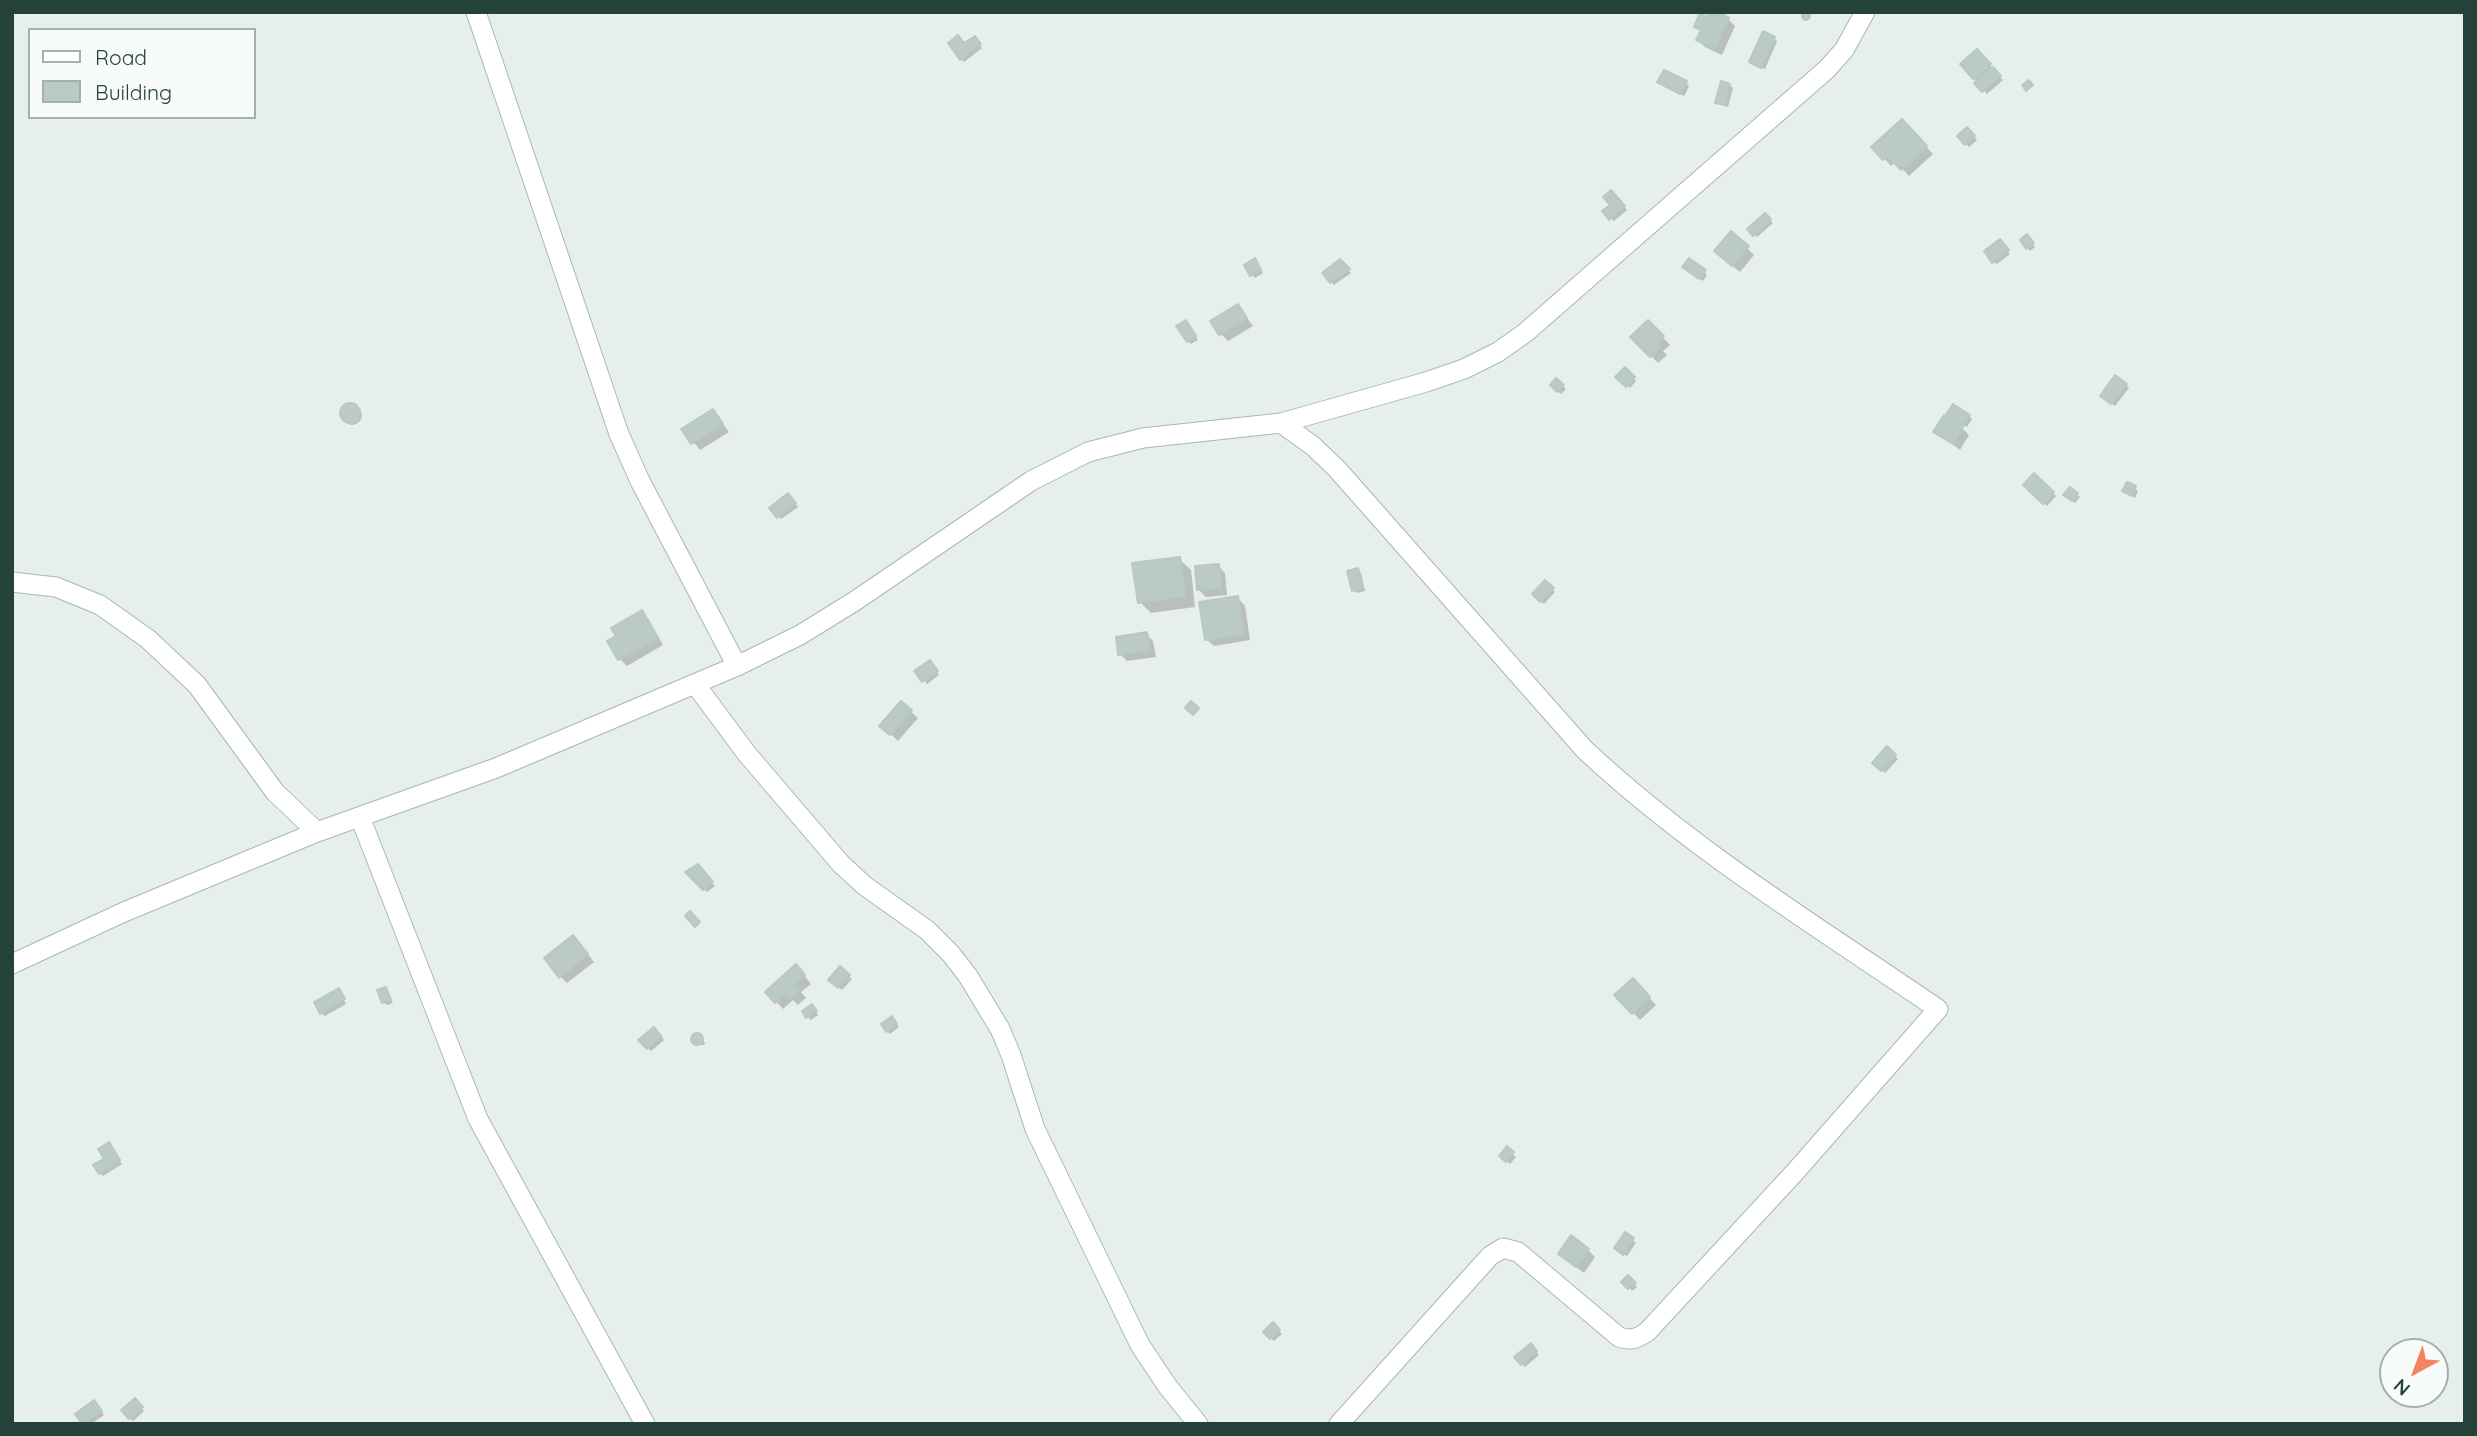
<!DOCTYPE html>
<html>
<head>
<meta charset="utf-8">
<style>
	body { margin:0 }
	#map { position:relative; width:2477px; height:1436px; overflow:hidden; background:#e6efeb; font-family:Quicksand,sans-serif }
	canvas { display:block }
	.frame { position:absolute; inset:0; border:14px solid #24423a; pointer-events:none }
	.legend { position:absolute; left:28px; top:28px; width:228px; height:91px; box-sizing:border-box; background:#f7fbf9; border:2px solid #a3b1ad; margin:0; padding:9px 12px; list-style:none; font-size:21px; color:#24423a }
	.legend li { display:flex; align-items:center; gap:14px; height:35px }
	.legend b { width:35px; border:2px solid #a3b1ad }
	.north { position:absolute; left:2379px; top:1338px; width:70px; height:70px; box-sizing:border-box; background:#f7fbf9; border:2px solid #a3b1ad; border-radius:50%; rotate:221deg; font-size:19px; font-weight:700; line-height:28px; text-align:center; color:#24423a }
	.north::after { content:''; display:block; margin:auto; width:24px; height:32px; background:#f4845f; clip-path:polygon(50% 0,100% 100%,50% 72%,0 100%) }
</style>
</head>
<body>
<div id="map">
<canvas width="2477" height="1436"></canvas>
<div class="frame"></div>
<ul class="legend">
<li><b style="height:9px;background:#fff"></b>Road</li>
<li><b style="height:19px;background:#bbcac4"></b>Building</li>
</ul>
<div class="north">N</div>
</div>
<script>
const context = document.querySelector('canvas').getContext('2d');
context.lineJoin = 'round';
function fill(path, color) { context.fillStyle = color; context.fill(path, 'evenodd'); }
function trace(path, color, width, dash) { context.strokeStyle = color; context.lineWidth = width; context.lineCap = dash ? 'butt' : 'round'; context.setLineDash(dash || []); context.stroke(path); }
fill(new Path2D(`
	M 1708,19 L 1728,19 L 1735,26 L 1722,55 L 1705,47 L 1698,40 L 1702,32 L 1696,26 Z
	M 1774,38 L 1777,41 L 1765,69 L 1754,65 L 1751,62 Z
	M 977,41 L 982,48 L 964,62 L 961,59 L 964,45 Z
	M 1977,51 L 2003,80 L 1987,94 L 1962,64 Z
	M 1659,82 L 1686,83 L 1689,86 L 1684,96 Z
	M 1729,85 L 1733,88 L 1728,107 L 1717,102 Z
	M 1902,121 L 1933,154 L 1909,176 L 1896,162 L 1891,166 L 1874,147 Z
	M 1967,130 L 1977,140 L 1969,147 L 1959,136 Z
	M 1611,192 L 1627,210 L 1614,221 L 1604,211 L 1612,205 Z
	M 1765,215 L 1773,223 L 1757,237 L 1749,229 Z
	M 2030,240 L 2035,247 L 2030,251 L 2027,248 Z
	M 2003,245 L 2010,254 L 1997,264 L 1994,262 Z
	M 1747,248 L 1754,255 L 1740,272 L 1723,258 Z
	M 1340,262 L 1351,273 L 1334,285 L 1324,273 Z
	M 1258,264 L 1263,273 L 1255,278 L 1246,266 Z
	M 1687,270 L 1704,272 L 1707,275 L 1703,281 Z
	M 1238,306 L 1253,326 L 1228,341 L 1221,334 Z
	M 1648,322 L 1670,345 L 1663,351 L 1667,355 L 1658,363 L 1633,337 Z
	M 1188,325 L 1198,340 L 1191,344 L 1188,341 Z
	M 1625,370 L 1636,381 L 1630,388 L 1618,377 Z
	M 1556,380 L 1566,389 L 1561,394 L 1552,385 Z
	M 2126,385 L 2129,388 L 2115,406 L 2105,398 Z
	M342 415a10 10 0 1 1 20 0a10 10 0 1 1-20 0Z
	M 713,411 L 729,432 L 700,450 L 684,430 Z
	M 1948,414 L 1969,416 L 1972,419 L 1967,427 L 1957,423 L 1969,435 L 1960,450 L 1936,432 L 1957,423 Z
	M 2035,476 L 2056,496 L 2047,506 L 2026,485 Z
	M 2128,484 L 2138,491 L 2135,498 L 2124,491 Z
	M 2077,494 L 2080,497 L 2075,503 L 2069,498 Z
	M 788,495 L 798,507 L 781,519 L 771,508 Z
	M 1179,559 L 1191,570 L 1195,607 L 1151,613 L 1140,602 Z
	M 1218,566 L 1225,573 L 1227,595 L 1206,597 L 1199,590 Z
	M 1358,570 L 1361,573 L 1365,591 L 1357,593 L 1354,590 Z
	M 1545,582 L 1555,592 L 1544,604 L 1534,594 Z
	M 1238,598 L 1245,606 L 1250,640 L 1214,646 L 1206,639 Z
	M 642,612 L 649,620 L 663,645 L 627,666 L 620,659 Z
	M 1146,634 L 1153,641 L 1156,657 L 1127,661 L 1120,654 Z
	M 933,665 L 939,675 L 927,684 L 917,671 Z
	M 910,711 L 918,718 L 898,741 L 889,732 Z
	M 1887,749 L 1898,759 L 1885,773 L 1875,763 Z
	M 697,867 L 715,886 L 707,892 L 688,872 Z
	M 580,944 L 594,962 L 567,983 L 560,976 Z
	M 840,969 L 852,979 L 842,990 L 830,980 Z
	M 803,974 L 811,984 L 801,992 L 806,998 L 798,1005 L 793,1000 L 783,1009 L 768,992 Z
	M 1633,980 L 1656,1005 L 1640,1020 L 1616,995 Z
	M 385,989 L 393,1003 L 387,1005 L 384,1002 Z
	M 338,991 L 346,1004 L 325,1016 L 322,1013 Z
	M 815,1009 L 818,1015 L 811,1020 L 808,1017 Z
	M 894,1021 L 899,1027 L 890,1034 L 887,1031 Z
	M 654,1029 L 664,1040 L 651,1051 L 641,1040 Z
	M 695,1036 L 701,1036 L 705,1043 L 704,1045 L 698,1045 L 695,1042 Z
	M 112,1148 L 122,1164 L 103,1176 L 100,1173 Z
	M 1507,1149 L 1516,1157 L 1510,1164 L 1501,1156 Z
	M 1625,1234 L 1636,1243 L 1627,1256 L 1619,1251 Z
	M 1588,1250 L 1595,1257 L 1584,1273 L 1560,1254 Z
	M 1628,1278 L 1637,1287 L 1632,1291 L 1624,1282 Z
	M 1273,1325 L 1282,1334 L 1274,1341 L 1265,1332 Z
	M 1531,1346 L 1539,1355 L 1525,1367 L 1517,1357 Z
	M 135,1401 L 144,1411 L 133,1421 L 124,1410 Z
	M 97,1405 L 104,1415 L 91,1424 L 84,1424 L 77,1415 Z`), '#0003');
const building = new Path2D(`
	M 1709,12 L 1718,12 L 1729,18 L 1715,49 L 1696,40 L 1701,30 L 1694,27 L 1700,13 L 1707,17 Z
	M1802 16a4 4 0 1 1 8 0a4 4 0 1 1-8 0Z
	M 1763,31 L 1775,37 L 1761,68 L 1749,62 Z
	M 958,35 L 964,43 L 975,36 L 981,44 L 960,60 L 948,43 Z
	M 1977,49 L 1991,64 L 1973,79 L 1960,64 Z
	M 1993,67 L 2001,76 L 1982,92 L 1974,83 Z
	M 1664,70 L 1687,81 L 1680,94 L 1657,82 Z
	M 2029,80 L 2033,85 L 2026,91 L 2022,85 Z
	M 1721,81 L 1730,84 L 1725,105 L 1715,103 Z
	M 1902,119 L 1927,146 L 1901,170 L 1888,156 L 1883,160 L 1871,147 Z
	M 1967,127 L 1975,136 L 1965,145 L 1957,136 Z
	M 1611,190 L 1625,206 L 1609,220 L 1602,211 L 1610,205 L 1603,197 Z
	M 1765,213 L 1771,219 L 1753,236 L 1747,229 Z
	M 1731,231 L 1749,246 L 1732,266 L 1714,251 Z
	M 2027,234 L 2034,243 L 2026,249 L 2020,240 Z
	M 2000,239 L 2009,250 L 1992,263 L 1984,251 Z
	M 1255,258 L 1261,270 L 1250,276 L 1244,265 Z
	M 1689,258 L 1706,270 L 1699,279 L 1682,267 Z
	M 1340,259 L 1350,269 L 1330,283 L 1322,273 Z
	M 1238,304 L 1247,318 L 1219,335 L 1210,321 Z
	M 1186,320 L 1196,336 L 1187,342 L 1176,326 Z
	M 1648,320 L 1664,336 L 1657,343 L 1661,347 L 1650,357 L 1630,337 Z
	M 1625,367 L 1635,377 L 1626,387 L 1615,377 Z
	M 2115,375 L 2127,384 L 2111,404 L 2100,396 Z
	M 1556,378 L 1564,385 L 1557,392 L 1550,385 Z
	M340 413a10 10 0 1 1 20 0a10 10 0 1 1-20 0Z
	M 1953,404 L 1970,415 L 1963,426 L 1946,415 Z
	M 713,409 L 723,424 L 691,444 L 681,429 Z
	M 1944,415 L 1963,427 L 1953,444 L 1933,432 Z
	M 2034,473 L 2054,492 L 2043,504 L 2023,485 Z
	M 2127,482 L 2136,486 L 2132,496 L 2122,491 Z
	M 2070,487 L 2078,493 L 2072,501 L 2063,495 Z
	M 788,493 L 796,503 L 777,518 L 769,508 Z
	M 1180,557 L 1185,596 L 1138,603 L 1132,563 Z
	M 1219,564 L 1221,588 L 1197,590 L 1195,566 Z
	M 1358,568 L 1363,588 L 1352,591 L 1347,571 Z
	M 1545,580 L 1554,588 L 1540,602 L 1532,594 Z
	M 1238,596 L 1244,634 L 1205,640 L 1199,602 Z
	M 642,610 L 658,638 L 618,660 L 607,641 L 616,636 L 611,628 Z
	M 1147,632 L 1150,650 L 1118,655 L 1116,637 Z
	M 930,660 L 938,671 L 922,682 L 914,671 Z
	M 901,701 L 912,710 L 890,735 L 879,726 Z
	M 1191,701 L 1199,708 L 1193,715 L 1185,708 Z
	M 1887,746 L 1896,755 L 1881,771 L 1872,763 Z
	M 698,864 L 713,882 L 703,890 L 685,872 Z
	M 690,911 L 700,922 L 695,927 L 685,916 Z
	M 573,935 L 588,954 L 559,978 L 544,958 Z
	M 796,964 L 805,975 L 795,984 L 800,990 L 790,999 L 785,994 L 775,1003 L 765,992 Z
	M 840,966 L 850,975 L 838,988 L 828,980 Z
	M 1633,978 L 1650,997 L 1632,1014 L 1614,995 Z
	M 386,987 L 391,1000 L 382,1003 L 377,990 Z
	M 339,988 L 345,999 L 320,1014 L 314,1002 Z
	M 812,1004 L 817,1011 L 806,1018 L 802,1011 Z
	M 892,1016 L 897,1024 L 886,1032 L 881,1024 Z
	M 654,1027 L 662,1037 L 647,1049 L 638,1040 Z
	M691 1039a6 6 0 1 1 12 0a6 6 0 1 1-12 0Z
	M 109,1142 L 120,1160 L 99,1174 L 93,1165 L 104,1159 L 98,1149 Z
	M 1507,1146 L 1514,1152 L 1506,1162 L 1499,1156 Z
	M 1625,1232 L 1634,1238 L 1623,1255 L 1614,1248 Z
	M 1571,1235 L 1589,1249 L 1576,1267 L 1558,1254 Z
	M 1628,1275 L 1636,1283 L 1628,1289 L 1621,1282 Z
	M 1273,1322 L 1280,1330 L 1270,1339 L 1263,1332 Z
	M 1531,1343 L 1537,1351 L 1521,1365 L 1514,1357 Z
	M 135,1398 L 143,1407 L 129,1419 L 121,1410 Z
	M 94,1400 L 102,1411 L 82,1424 L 75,1414 Z`);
fill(building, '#bbcac4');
trace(building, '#b8c9c2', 2);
const minor = new Path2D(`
	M 476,12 L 619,434 L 640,481 L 737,666
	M 1281,423 L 1426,382 L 1464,369 L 1498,352 L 1525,333 L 1827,69 L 1844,50 L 1865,12
	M 12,582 L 56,587 L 100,605 L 148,639 L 197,685 L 275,792 L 317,832
	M 695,684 L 747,754 L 841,864 L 865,886 L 927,930 L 951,954 L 968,976 L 1000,1029 L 1011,1055 L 1035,1129 L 1140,1345 L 1168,1387 L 1198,1424
	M 360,817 L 478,1119 L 645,1424
	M 12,964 L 124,912 L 317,832 L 496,768 L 737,666 L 800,635 L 855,601 L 1031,481 L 1088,452 L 1143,438 L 1281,423 L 1313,446 L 1337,469 L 1585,750 C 1692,850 1818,927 1938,1009 L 1795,1172 L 1647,1332 C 1636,1339 1630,1341 1619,1337 L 1518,1252 L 1503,1248 L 1490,1256 L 1339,1424`);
trace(minor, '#a8b8b2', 21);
trace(minor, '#fff', 19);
</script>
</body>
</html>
